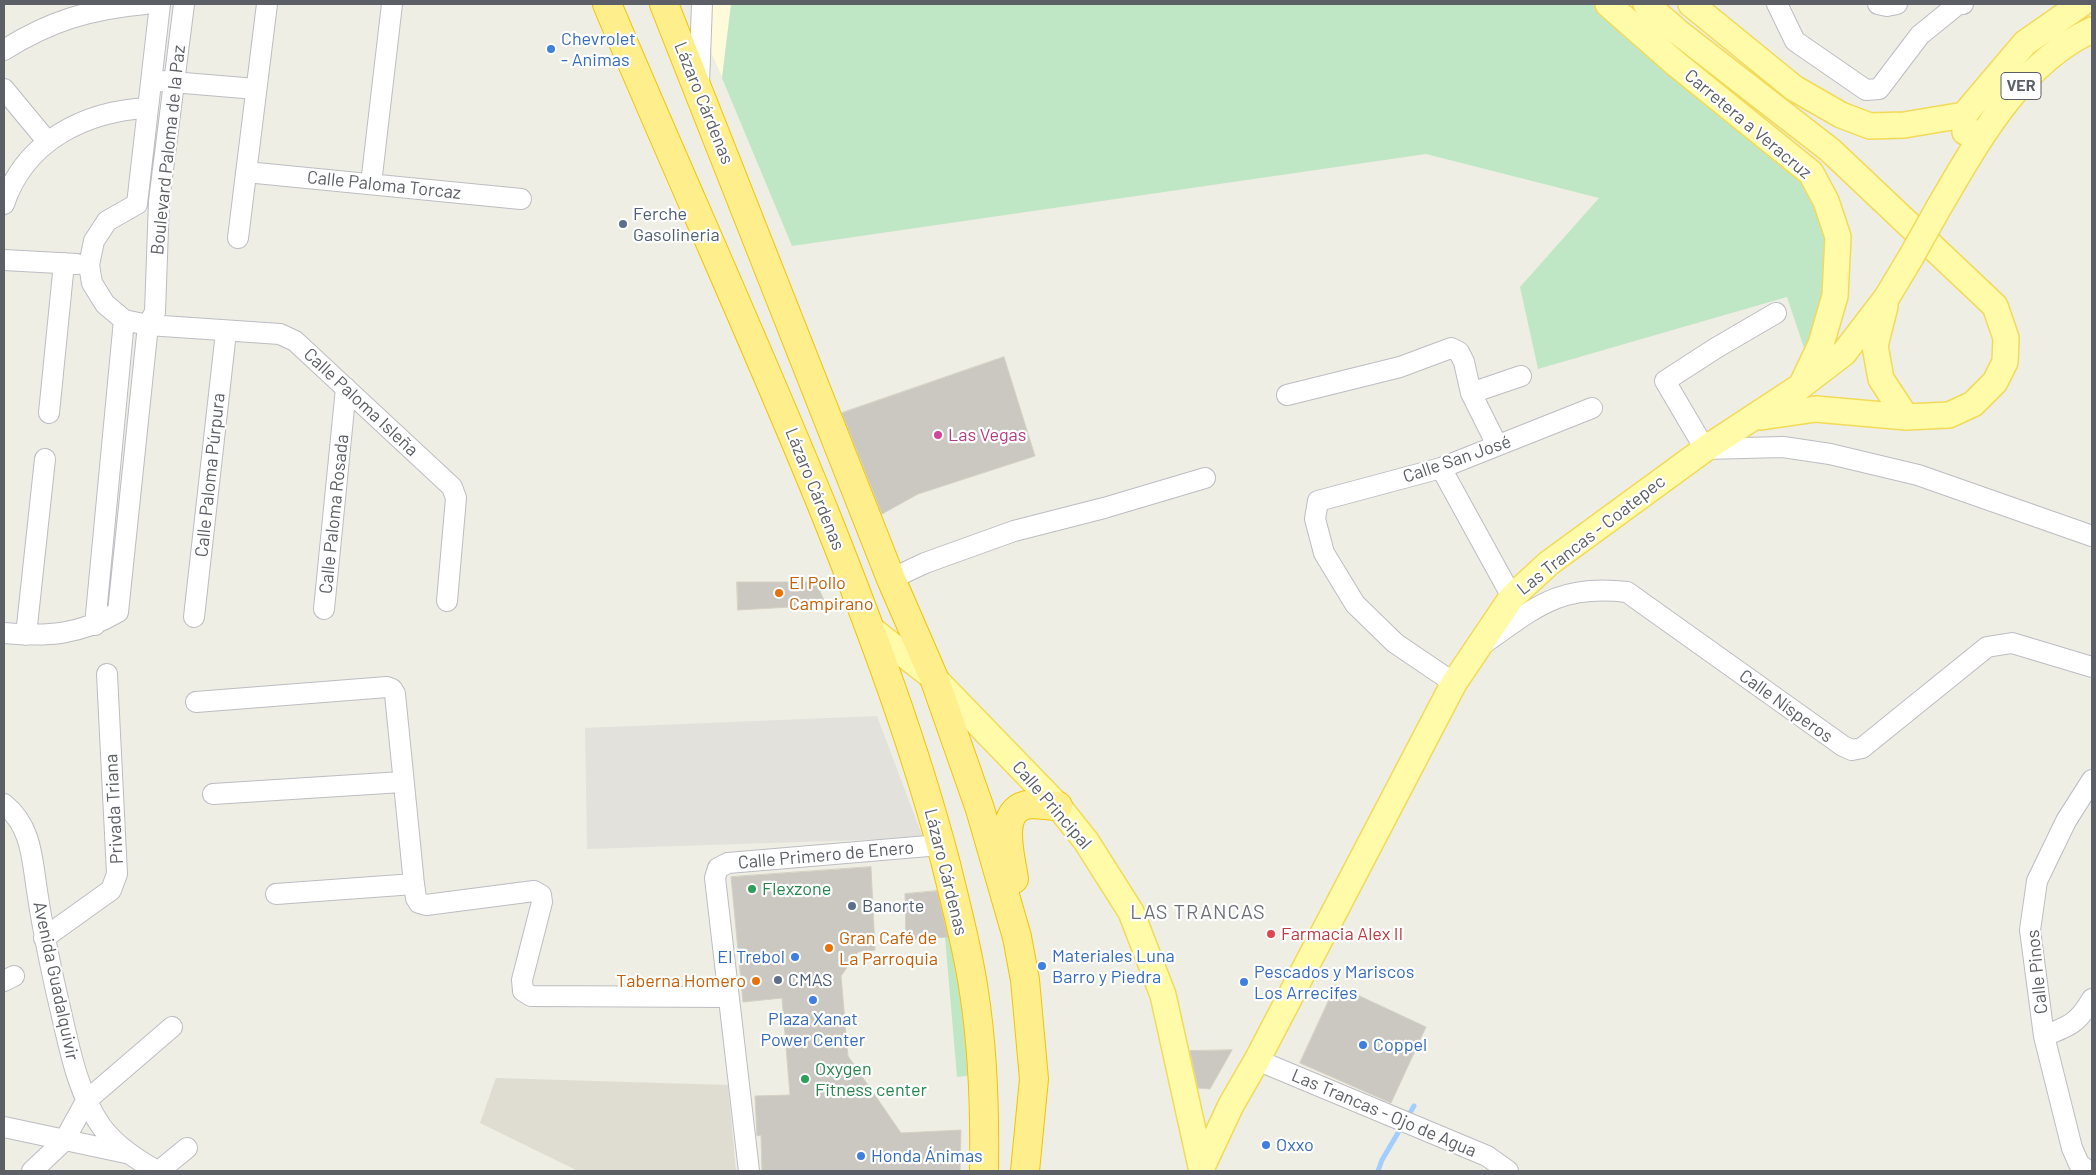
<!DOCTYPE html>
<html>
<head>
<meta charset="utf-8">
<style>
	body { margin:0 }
	#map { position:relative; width:2096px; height:1175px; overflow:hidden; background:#efeee4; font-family:Barlow,sans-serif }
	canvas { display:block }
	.frame { position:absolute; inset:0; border:5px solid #5c5f65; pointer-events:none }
</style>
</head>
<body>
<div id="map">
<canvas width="2096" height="1175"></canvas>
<div class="frame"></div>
</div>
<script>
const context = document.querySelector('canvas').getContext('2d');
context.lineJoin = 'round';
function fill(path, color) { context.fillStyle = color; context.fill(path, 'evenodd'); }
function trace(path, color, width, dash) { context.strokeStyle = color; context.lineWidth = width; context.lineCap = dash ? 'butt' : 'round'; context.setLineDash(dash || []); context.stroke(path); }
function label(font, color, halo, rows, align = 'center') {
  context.font = font + ' Barlow,sans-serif'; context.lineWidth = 4.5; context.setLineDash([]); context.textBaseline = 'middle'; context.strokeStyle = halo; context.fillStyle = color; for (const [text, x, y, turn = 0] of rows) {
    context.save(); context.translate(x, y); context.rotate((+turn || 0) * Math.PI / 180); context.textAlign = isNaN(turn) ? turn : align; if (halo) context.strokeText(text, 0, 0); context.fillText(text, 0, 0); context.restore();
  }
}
fill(new Path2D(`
	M 690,4 L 731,4 L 722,78 L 722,77 Z`), '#fefada');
fill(new Path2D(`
	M 877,716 L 923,838 L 587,849 L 585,728 Z`), '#e2e1dc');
fill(new Path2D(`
	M 496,1078 L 728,1085 L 736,1171 L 578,1171 L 480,1123 Z`), '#dfddd2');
fill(new Path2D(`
	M 731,4 L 1603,4 L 1797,174 L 1830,236 L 1829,291 L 1806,354 L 1787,297 L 1538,369 L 1520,287 L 1599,198 L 1426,154 L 792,246 L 722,78 Z
	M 957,936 L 973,1075 L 957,1077 L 945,937 Z`), '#c0e7c5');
trace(new Path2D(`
	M 1407,1118 L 1414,1106
	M 1378,1171 L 1382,1160 L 1402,1126`), '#a4cdff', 5);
const building = new Path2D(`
	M 1004,357 L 1035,456 L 918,494 L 882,514 L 842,413 Z
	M 737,582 L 816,582 L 826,605 L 738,610 Z
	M 871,867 L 875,950 L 858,952 L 841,976 L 848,1056 L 901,1133 L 961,1130 L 960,1171 L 762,1171 L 761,1135 L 757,1136 L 755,1096 L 790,1095 L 782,998 L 743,1002 L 731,877 Z
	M 937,891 L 948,937 L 906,940 L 905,894 Z
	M 1336,985 L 1426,1027 L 1391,1103 L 1300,1063 Z
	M 1232,1050 L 1210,1089 L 1198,1088 L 1190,1051 Z`);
fill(building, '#cac8c1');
trace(building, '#d4d0c2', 1);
const minor = new Path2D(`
	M 160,4 L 137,204 L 107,221 L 94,241 L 89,265 L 92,283 L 105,304 L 124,320 L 148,325 L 280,334 L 295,341 L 452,487 L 456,498 L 447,601
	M 1777,4 L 1795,41 L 1866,90 L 1879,89 L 1920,35 L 1957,5 L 1963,4
	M 1878,4 L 1887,6 L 1897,4
	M 4,50 C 50,21 90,9 145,4
	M 160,81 L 256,89
	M 699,84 L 702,4
	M 4,89 L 47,141
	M 246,172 L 521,199
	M 371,184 L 392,4
	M 4,204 C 25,141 85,111 148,108
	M 238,238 L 267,4
	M 4,260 L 77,264
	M 1776,313 L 1716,348 L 1665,381 L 1705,449 L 1783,447 L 1830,454 L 1918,475 L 2092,536
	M 1471,393 L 1521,376
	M 1287,395 L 1400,367 L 1451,348 L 1459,352 L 1464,362 L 1471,393 L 1497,445
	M 49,413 L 64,263
	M 1441,468 L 1512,597
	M 891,579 L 925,563 L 1014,531 L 1104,508 L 1205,478
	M 324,609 L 346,388
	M 194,617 L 226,332
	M 95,625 L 124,320
	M 4,633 C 48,637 79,635 118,612 L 148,325 L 155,312 L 159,201 L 184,4
	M 26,635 L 45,459
	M 1486,642 C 1537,606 1561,584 1627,592 L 1843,746 L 1852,750 L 1862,748 L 1987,647 L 2012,643 L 2092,667
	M 1454,683 L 1395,643 L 1355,604 L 1324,553 L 1315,519 L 1318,501 L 1441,468 L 1592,408
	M 196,702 L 387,687 L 392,689 L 395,694 L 414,884 L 416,898 L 419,903 L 426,905 L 534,891 L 541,895 L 542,902 L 522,980 L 523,991 L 531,996 L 728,997
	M 213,794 L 402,782
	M 4,804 C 33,827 32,862 38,897 C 44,936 52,974 61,1012 C 70,1051 78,1093 101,1126 C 116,1146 136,1159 157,1171
	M 276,894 L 414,884
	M 44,938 L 111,890 L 117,874 L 107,674
	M 4,981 L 14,976
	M 2044,1036 C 2070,1026 2078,1023 2092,999
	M 1257,1060 L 1487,1156 L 1508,1171
	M 4,1127 L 126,1153
	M 32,1171 L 64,1141 L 86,1101 L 172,1027
	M 159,1171 L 187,1148
	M 749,1171 L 715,878 L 718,868 L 728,863 L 940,845
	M 2088,1171 L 2079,1164 L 2072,1148 L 2044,1036 L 2030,930 L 2037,881 L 2066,821 L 2092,780`);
const major = new Path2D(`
	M 1608,4 L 1675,63 L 1811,173 L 1826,201 L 1838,237 L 1835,296 L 1821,344 L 1803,382
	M 1646,4 L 1678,32 L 1830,150 L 1995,306 L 2006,338 L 2005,362 L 1995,382 L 1973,404 L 1949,415 L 1906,417 L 1816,409 L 1761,417
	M 1691,4 L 1794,88 L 1841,115 L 1870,126 L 1904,125 L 1964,115
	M 1965,132 L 1964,115 L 2025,43 L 2081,4
	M 1939,207 C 1978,141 2020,63 2092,30
	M 1885,306 L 1875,346 L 1881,379 L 1906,417
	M 871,629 L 934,678 L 1058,806 L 1086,841 L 1131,912 L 1163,995 L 1202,1171
	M 1202,1167 L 1231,1105 L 1257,1060 L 1454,683 L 1512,597 L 1549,563 L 1705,449 L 1801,386 L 1844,353 L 1887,297 L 1911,257`);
const highway = new Path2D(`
	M 607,4 C 679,175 757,345 827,518 C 872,631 915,746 946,864 C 956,906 968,949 974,992 C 983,1050 985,1112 984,1171
	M 664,4 L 891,579 L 934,678 L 980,809 L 1017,937 L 1025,980 L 1034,1079 L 1025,1171
	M 1014,879 C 1011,857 997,812 1026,805 C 1035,803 1048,806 1058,806`);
trace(minor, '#bcbdc3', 22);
trace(major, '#f3da59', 28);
trace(highway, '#f3c400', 30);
trace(minor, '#fff', 20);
trace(major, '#fffba9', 25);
trace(highway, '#feee8c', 28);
const majorBridge = new Path2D(`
	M 1911,257 L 1939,207`);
trace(majorBridge, '#f3da59', 28, []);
trace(majorBridge, '#fffba9', 25);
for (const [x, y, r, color] of [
	[551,49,5,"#3f7fe0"],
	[623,224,5,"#5c6f8a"],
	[938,435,5,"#d1479c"],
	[779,593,5,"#e8710a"],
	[752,889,5,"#2e9e5b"],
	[852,906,5,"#5c6f8a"],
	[1271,934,5,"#e0444e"],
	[829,948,5,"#e8710a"],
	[795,957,5,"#3f7fe0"],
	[1042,966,5,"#3f7fe0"],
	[778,980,5,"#5c6f8a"],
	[756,981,5,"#e8710a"],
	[1244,982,5,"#3f7fe0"],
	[813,1000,5,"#3f7fe0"],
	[1363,1045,5,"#3f7fe0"],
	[805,1079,5,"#2e9e5b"],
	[1266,1145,5,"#3f7fe0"],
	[861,1156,5,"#3f7fe0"]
]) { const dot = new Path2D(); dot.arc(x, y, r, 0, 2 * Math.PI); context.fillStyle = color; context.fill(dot); trace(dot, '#fff', 2); }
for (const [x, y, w] of [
	[2021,86,40]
]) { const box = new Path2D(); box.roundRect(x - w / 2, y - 13.5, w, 27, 4); context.fillStyle = '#fff'; context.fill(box); trace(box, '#5c5f65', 1); }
label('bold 16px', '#5c5f65', null, [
	["VER",2021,86]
]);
label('18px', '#366cbe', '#fff', [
	["Chevrolet",561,39],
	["- Animas",561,60],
	["Materiales Luna",1052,956],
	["Barro y Piedra",1052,977],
	["El Trebol",785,957,"right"],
	["Pescados y Mariscos",1254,972],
	["Los Arrecifes",1254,993],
	["Plaza Xanat",813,1019,"center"],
	["Power Center",813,1040,"center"],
	["Coppel",1373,1045],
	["Oxxo",1276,1145],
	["Honda Ánimas",871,1156]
], 'left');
label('18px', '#5c5f65', '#fff', [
	["Lázaro Cárdenas",704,103,68],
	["Carretera a Veracruz",1748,124,40],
	["Boulevard Paloma de la Paz",168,150,-84],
	["Calle Paloma Torcaz",384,185,6],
	["Calle Paloma Isleña",361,402,43],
	["Calle San José",1457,459,-19],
	["Calle Paloma Púrpura",210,475,-84],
	["Lázaro Cárdenas",815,489,68],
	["Calle Paloma Rosada",334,514,-84],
	["Las Trancas - Coatepec",1591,535,-38],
	["Calle Nísperos",1786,706,36],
	["Calle Principal",1052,805,49],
	["Privada Triana",114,809,-93],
	["Calle Primero de Enero",826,855,-5],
	["Lázaro Cárdenas",946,872,76],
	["Calle Pinos",2037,972,-96],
	["Avenida Guadalquivir",56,981,78],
	["Las Trancas - Ojo de Agua",1384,1113,23]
]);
label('18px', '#4e5e75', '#fff', [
	["Ferche",633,214],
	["Gasolineria",633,235],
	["Banorte",862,906],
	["CMAS",788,980]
], 'left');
label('18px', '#b23c85', '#fff', [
	["Las Vegas",948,435]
], 'left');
label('18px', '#c56008', '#fff', [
	["El Pollo",789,583],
	["Campirano",789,604],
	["Gran Café de",839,938],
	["La Parroquia",839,959],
	["Taberna Homero",746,981,"right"]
], 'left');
label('18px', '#27864d', '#fff', [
	["Flexzone",762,889],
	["Oxygen",815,1069],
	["Fitness center",815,1090]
], 'left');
label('18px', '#be3a42', '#fff', [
	["Farmacia Alex II",1281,934]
], 'left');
context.letterSpacing = '1px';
label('20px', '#6d7177', '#fff', [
	["LAS TRANCAS",1198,912]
]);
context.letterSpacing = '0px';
</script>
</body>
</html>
